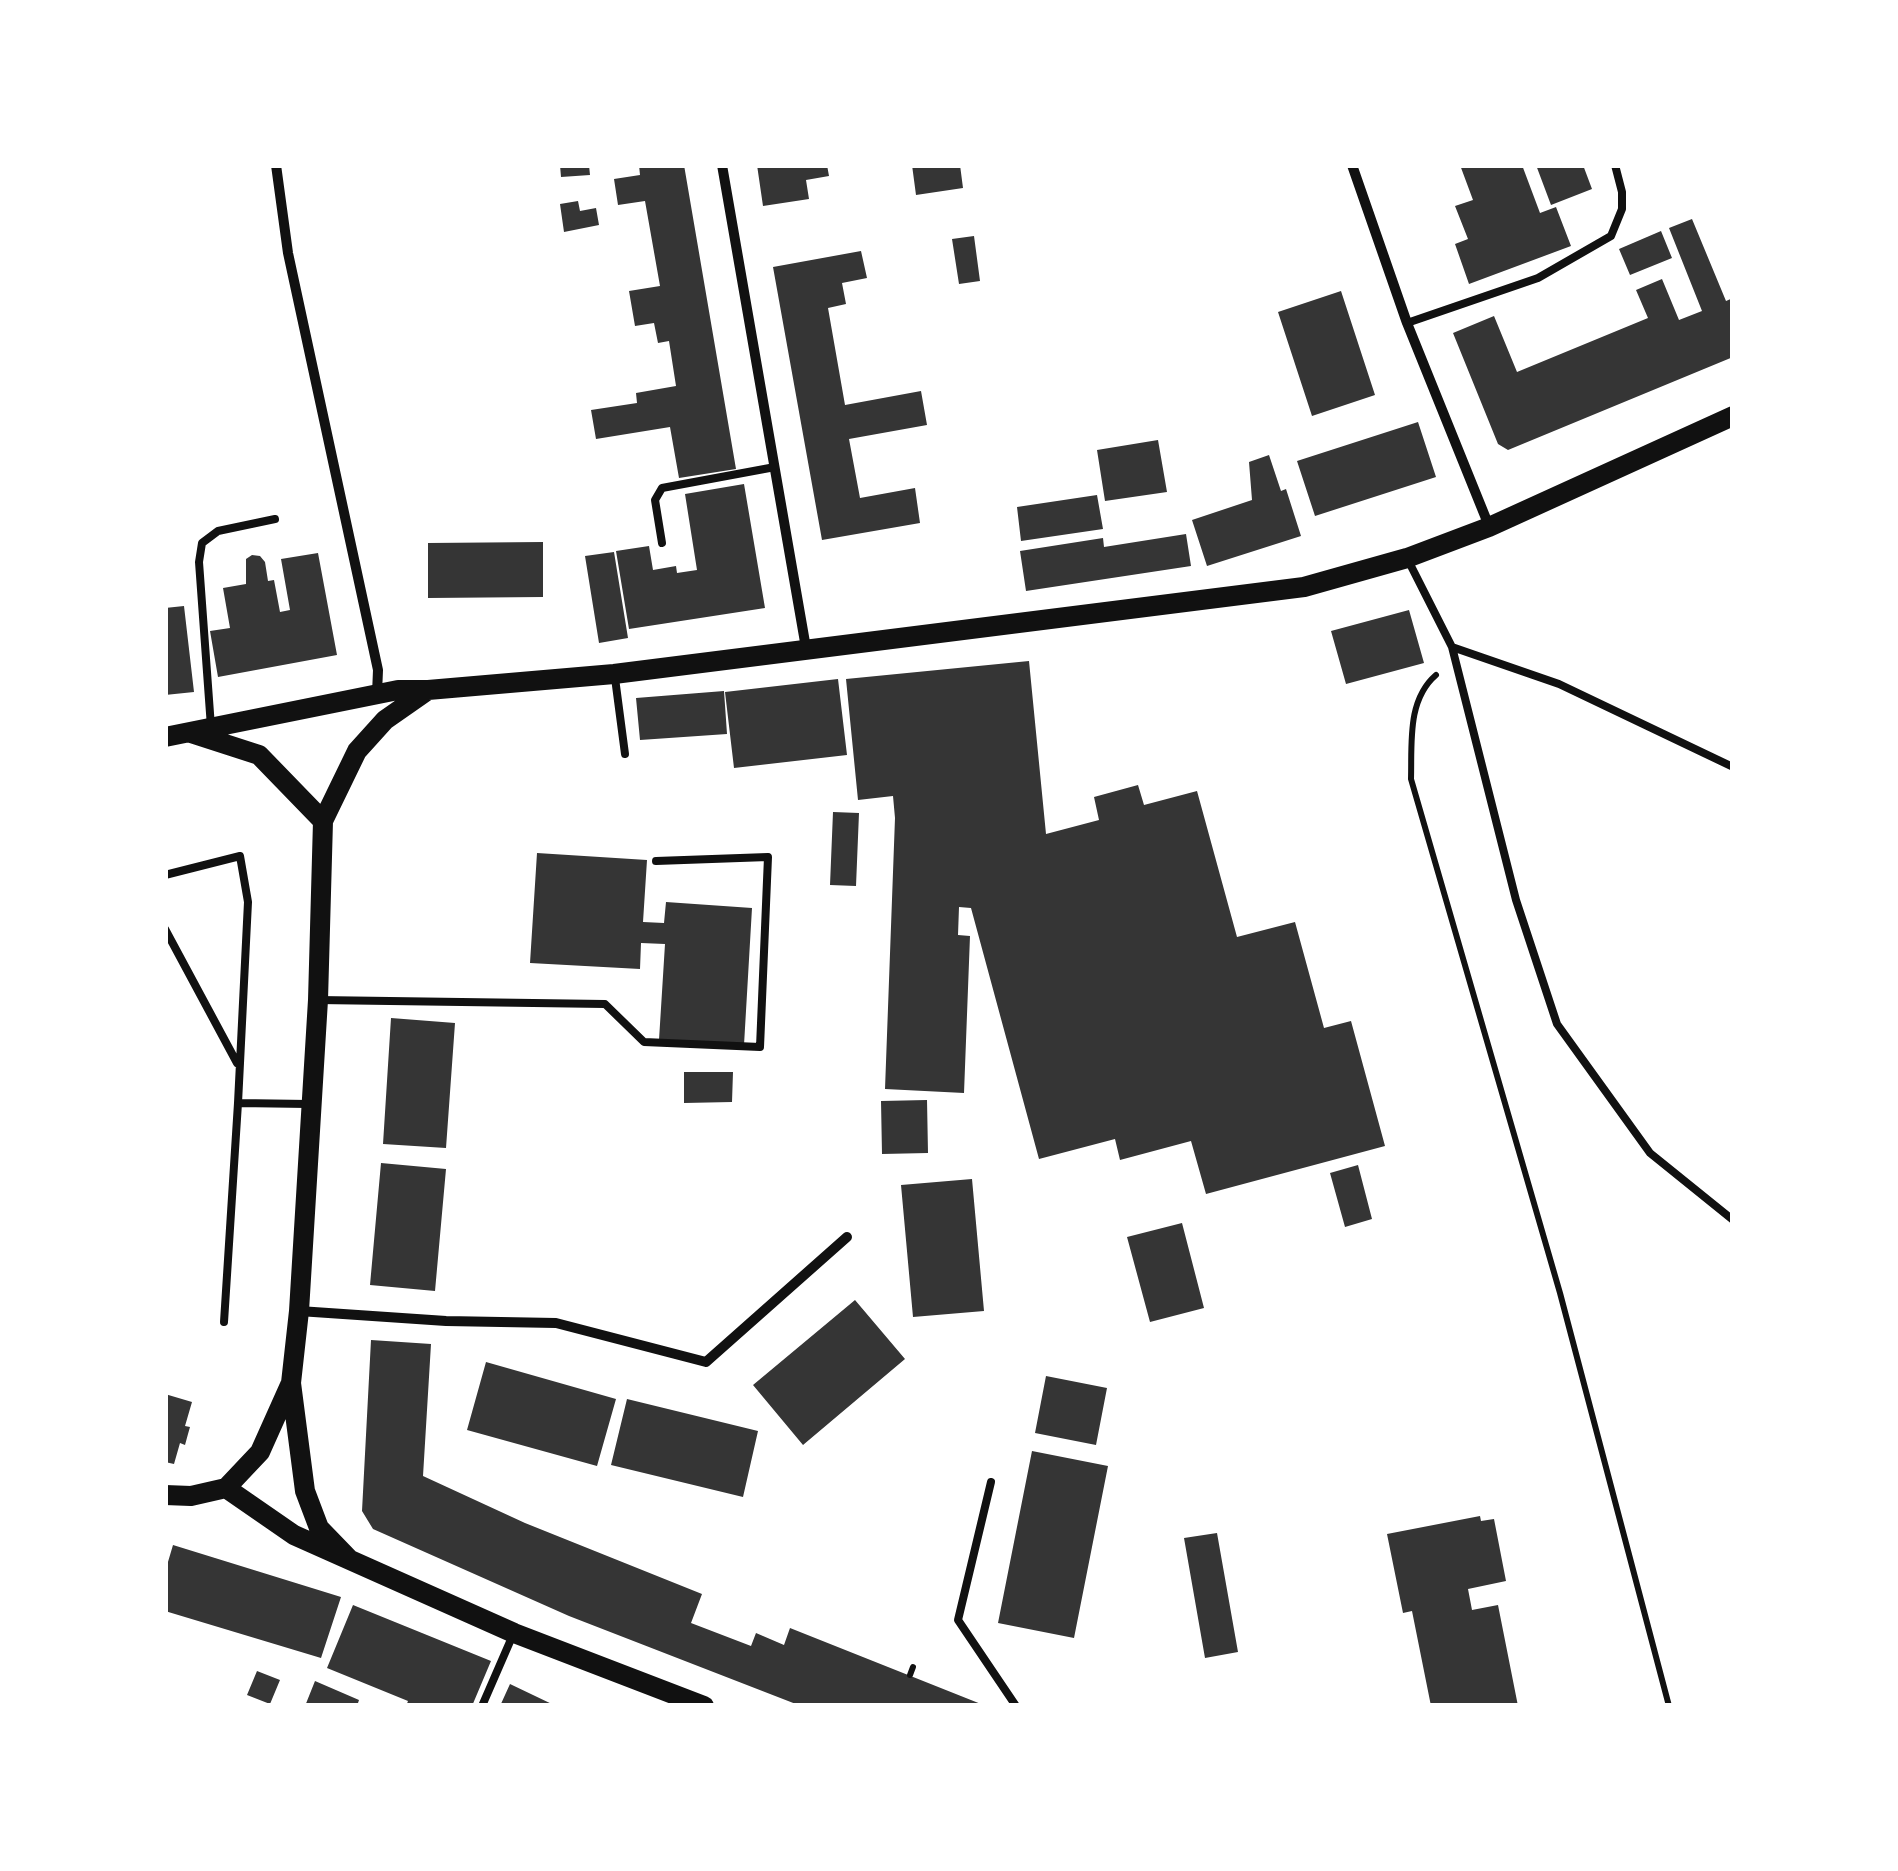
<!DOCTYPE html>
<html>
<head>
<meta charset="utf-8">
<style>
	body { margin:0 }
	#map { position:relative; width:1898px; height:1871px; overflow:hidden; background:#fff; font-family:"Roboto Condensed",sans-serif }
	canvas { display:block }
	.frame { position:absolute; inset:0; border:168px solid #fff; pointer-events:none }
</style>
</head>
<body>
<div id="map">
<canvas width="1898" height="1871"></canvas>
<div class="frame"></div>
</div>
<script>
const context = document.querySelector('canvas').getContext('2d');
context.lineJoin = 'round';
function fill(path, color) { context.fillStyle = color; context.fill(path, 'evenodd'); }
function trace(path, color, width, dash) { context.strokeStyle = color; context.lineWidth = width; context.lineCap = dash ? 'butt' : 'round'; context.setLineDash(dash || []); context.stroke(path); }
fill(new Path2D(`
	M 560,165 L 589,165 L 590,175 L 561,177 Z
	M 639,165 L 684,165 L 736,469 L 679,478 L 670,427 L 596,439 L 591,410 L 637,403 L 636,393 L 676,386 L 669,341 L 658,343 L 654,323 L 635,326 L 629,291 L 660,286 L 645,201 L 618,205 L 614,179 L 640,175 Z
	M 757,165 L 827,165 L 829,176 L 806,180 L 809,199 L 763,206 Z
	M 912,165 L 960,165 L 963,188 L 916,195 Z
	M 1460,165 L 1522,165 L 1540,213 L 1556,207 L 1571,246 L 1469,284 L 1455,244 L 1468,239 L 1455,206 L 1473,200 Z
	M 1536,165 L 1583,165 L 1592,189 L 1551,205 Z
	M 578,201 L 580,211 L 596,208 L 599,225 L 564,232 L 560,204 Z
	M 1692,219 L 1726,301 L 1733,298 L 1733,357 L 1508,450 L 1498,444 L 1453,333 L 1494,316 L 1517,372 L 1648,318 L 1636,290 L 1662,279 L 1679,320 L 1702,311 L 1669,228 Z
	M 1661,231 L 1672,258 L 1630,275 L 1619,249 Z
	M 974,236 L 980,281 L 959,284 L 952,239 Z
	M 861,251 L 867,278 L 842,283 L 846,304 L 828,308 L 845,405 L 921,391 L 927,425 L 849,439 L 860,498 L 915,488 L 920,523 L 822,540 L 773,267 Z
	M 1341,291 L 1375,395 L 1312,416 L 1278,312 Z
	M 1418,422 L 1436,477 L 1315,516 L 1297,461 Z
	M 1158,440 L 1167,492 L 1105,501 L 1097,450 Z
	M 1269,455 L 1281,491 L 1286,489 L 1301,536 L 1207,566 L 1192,520 L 1252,500 L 1249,462 Z
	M 744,484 L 765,608 L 629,629 L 616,551 L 649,546 L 653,570 L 676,566 L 677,573 L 697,570 L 685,494 Z
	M 1097,495 L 1103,529 L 1021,541 L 1017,507 Z
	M 1186,534 L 1191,566 L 1026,591 L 1020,551 L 1103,538 L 1104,547 Z
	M 543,542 L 543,597 L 428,598 L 428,543 Z
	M 614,552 L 628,638 L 599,643 L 585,556 Z
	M 318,553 L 337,655 L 218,677 L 210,631 L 230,628 L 223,588 L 246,584 L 246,559 L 252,555 L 260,556 L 265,562 L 268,581 L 274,580 L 280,612 L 290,610 L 281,559 Z
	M 184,606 L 194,692 L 165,695 L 165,608 Z
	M 1409,610 L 1424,663 L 1346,684 L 1331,631 Z
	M 1029,661 L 1046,834 L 1099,820 L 1094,797 L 1138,785 L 1144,805 L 1197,791 L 1237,937 L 1295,922 L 1324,1028 L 1351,1021 L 1385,1146 L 1206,1194 L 1191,1141 L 1120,1160 L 1115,1139 L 1039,1159 L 971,908 L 959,907 L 958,935 L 970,936 L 964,1093 L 885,1089 L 895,818 L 893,796 L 858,800 L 846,679 Z
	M 838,679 L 847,755 L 734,768 L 725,692 Z
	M 724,691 L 727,734 L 640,740 L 636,698 Z
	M 833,812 L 859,813 L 856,886 L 830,885 Z
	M 537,853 L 647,860 L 643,922 L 664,923 L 666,902 L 752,908 L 744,1045 L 659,1040 L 665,944 L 641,943 L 640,969 L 530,963 Z
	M 391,1018 L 455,1023 L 446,1148 L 383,1144 Z
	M 684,1072 L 733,1072 L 732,1102 L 684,1103 Z
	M 927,1100 L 928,1153 L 882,1154 L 881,1101 Z
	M 381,1163 L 446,1169 L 435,1291 L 370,1285 Z
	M 1358,1165 L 1372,1219 L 1345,1227 L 1330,1173 Z
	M 972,1179 L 984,1311 L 913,1317 L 901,1185 Z
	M 1182,1223 L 1204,1308 L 1150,1322 L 1127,1237 Z
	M 855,1300 L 905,1359 L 803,1445 L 753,1385 Z
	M 371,1340 L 431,1344 L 423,1476 L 525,1523 L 702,1594 L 691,1623 L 751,1646 L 756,1633 L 784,1645 L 790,1628 L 986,1706 L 801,1706 L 569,1616 L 373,1529 L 362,1511 Z
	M 486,1362 L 616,1399 L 597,1466 L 467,1430 Z
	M 1046,1376 L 1107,1388 L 1096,1445 L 1035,1433 Z
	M 165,1394 L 192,1402 L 185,1426 L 190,1427 L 188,1434 L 185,1445 L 180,1443 L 174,1464 L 165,1462 Z
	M 627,1399 L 758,1431 L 743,1497 L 611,1465 Z
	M 1032,1451 L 1108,1466 L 1074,1638 L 998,1623 Z
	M 1480,1516 L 1481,1521 L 1494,1519 L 1506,1581 L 1468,1589 L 1472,1610 L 1498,1605 L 1518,1706 L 1431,1706 L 1412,1611 L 1403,1613 L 1387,1534 Z
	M 1217,1533 L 1238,1652 L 1205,1658 L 1184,1538 Z
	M 173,1545 L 341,1597 L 321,1658 L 165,1611 L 165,1572 Z
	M 353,1605 L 491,1661 L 472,1706 L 406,1706 L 408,1701 L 327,1668 Z
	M 257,1671 L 280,1680 L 270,1704 L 247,1695 Z
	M 315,1681 L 359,1700 L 357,1706 L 305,1706 Z
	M 510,1684 L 556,1706 L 500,1706 Z`), '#353535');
trace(new Path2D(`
	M 1436,675 C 1407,700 1412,743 1411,779 L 1560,1293 L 1669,1706
	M 910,1675 L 913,1667`), '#111', 6);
trace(new Path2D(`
	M 1407,323 L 1538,278 L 1611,236 L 1622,209 L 1622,192 L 1615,165
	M 662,543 L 655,500 L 662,488 L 775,467
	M 1409,562 L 1452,647 L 1559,684 L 1733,767
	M 1452,647 L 1516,900 L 1557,1024 L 1650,1153 L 1733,1220
	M 615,678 L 625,754
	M 211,727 L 199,562 L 202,543 L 218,531 L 275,519
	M 165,875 L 240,856 L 248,902 L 238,1103
	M 165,929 L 237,1063
	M 318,1000 L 605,1004 L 644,1042 L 760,1047 L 768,857 L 656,861
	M 224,1322 L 238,1103 L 308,1104
	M 991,1482 L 958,1620 L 1016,1706
	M 482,1706 L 512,1637`), '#111', 8);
trace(new Path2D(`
	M 276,165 L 288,253 L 378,670 L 377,694
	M 722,165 L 806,648
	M 1352,165 L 1407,323 L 1489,526
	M 299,1311 L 446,1321 L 556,1323 L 706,1362 L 847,1237`), '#111', 10);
trace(new Path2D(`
	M 191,733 L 259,755 L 323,821
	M 165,737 L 398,690 L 428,690 L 614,674 L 1304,587 L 1407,558 L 1489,527 L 1733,416
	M 226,1488 L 260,1452 L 290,1385
	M 165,1495 L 191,1496 L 226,1488 L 294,1535 L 514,1633 L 704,1706
	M 349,1559 L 319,1528 L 305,1491 L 291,1383 L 299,1311 L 318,1000 L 323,821 L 357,751 L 385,720 L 428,690`), '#111', 20);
</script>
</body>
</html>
